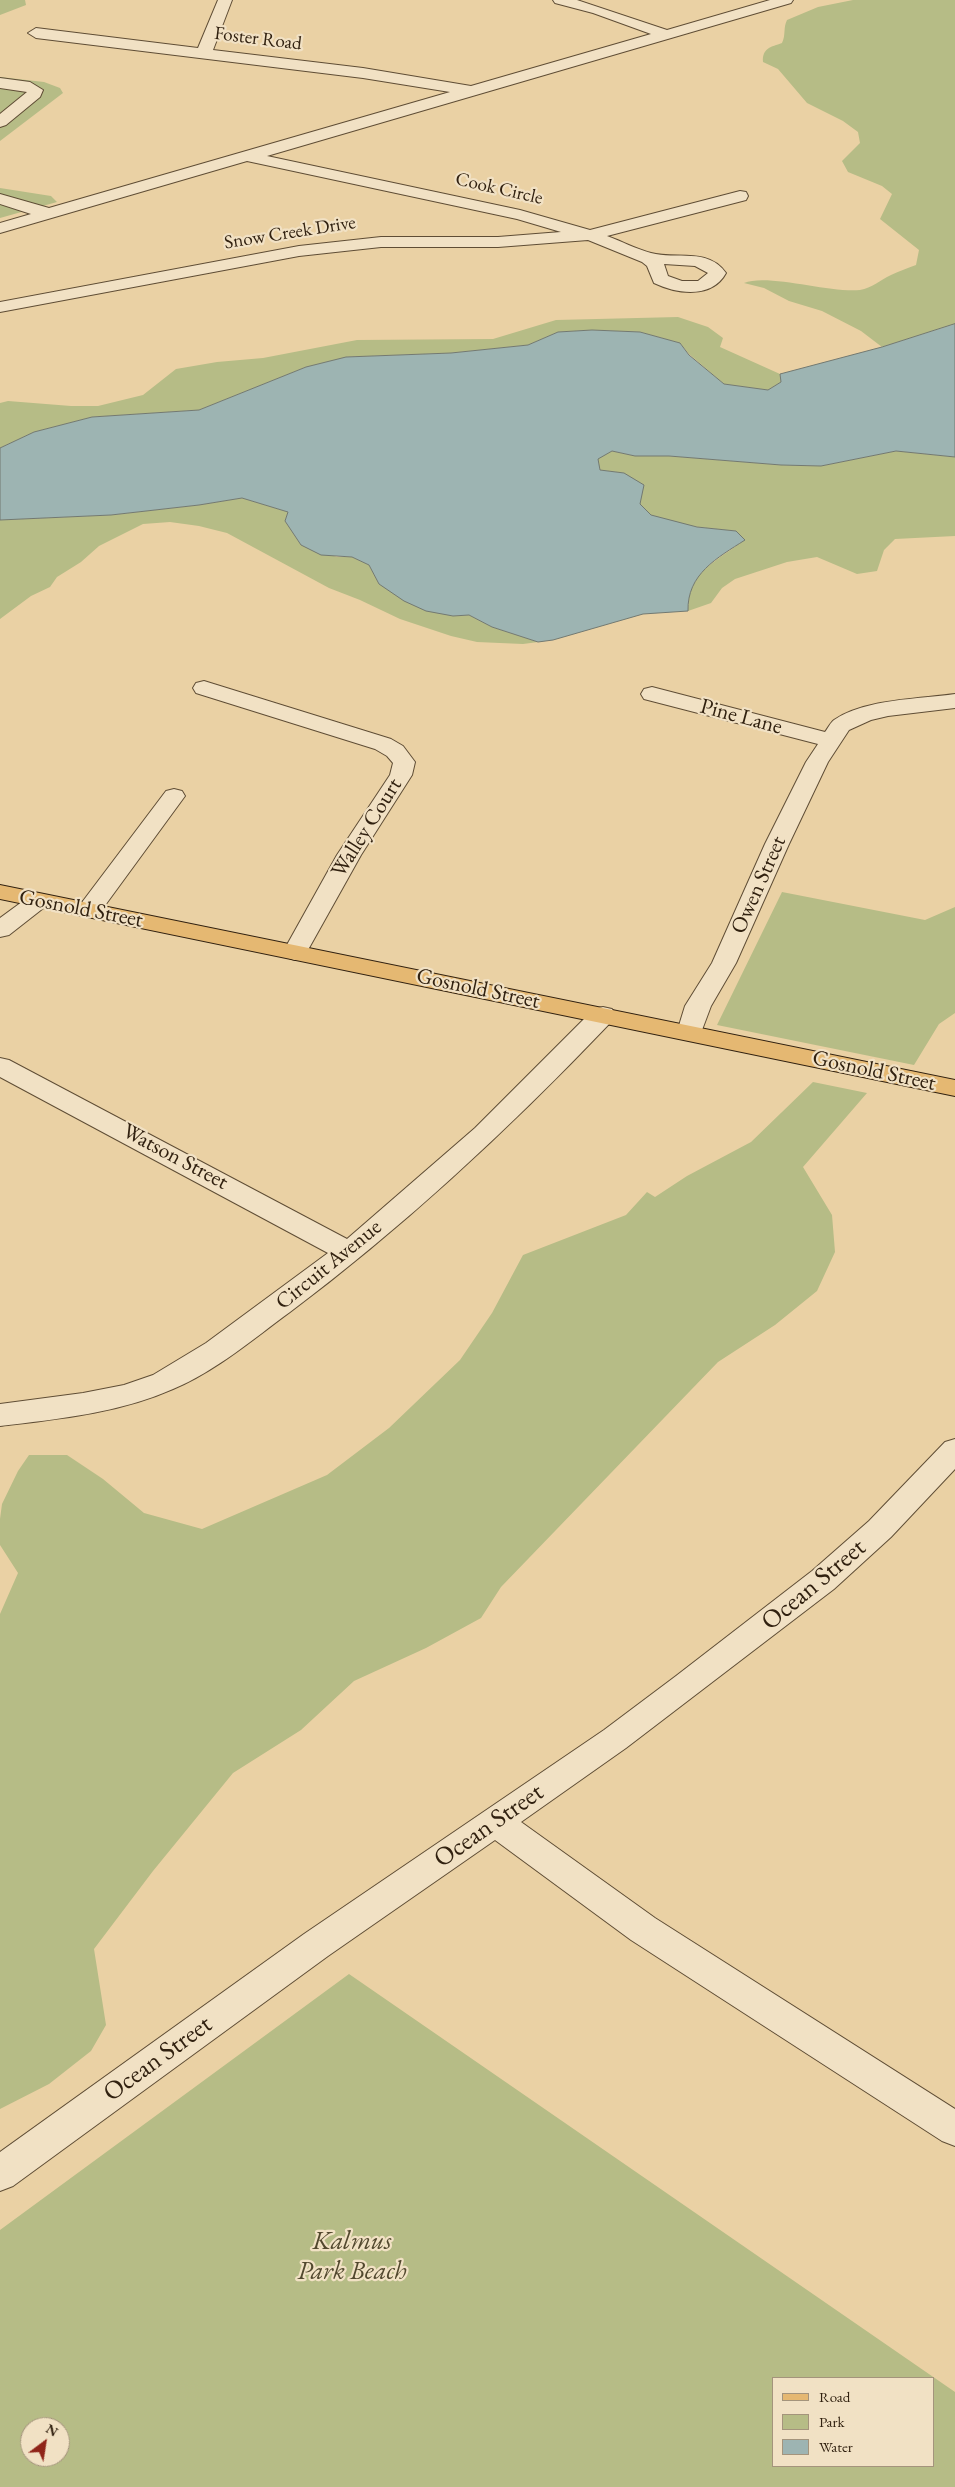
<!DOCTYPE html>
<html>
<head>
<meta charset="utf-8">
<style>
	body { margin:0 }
	#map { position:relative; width:955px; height:2487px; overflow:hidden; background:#ead1a4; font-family:"EB Garamond",serif }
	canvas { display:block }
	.legend { position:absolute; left:772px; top:2377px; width:162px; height:90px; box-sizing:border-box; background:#f1e1c4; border:1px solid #a4947c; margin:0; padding:6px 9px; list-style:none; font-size:15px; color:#312110 }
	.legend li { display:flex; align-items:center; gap:10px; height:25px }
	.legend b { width:25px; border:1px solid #a4947c }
	.north { position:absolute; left:20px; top:2417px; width:50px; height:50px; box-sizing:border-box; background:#f1e1c4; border:1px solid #a4947c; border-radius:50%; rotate:31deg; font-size:14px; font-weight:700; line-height:20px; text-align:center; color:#312110 }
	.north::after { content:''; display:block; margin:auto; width:18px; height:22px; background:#8f2418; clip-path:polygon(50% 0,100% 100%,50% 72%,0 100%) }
</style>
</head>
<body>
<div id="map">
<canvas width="955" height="2487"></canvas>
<ul class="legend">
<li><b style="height:6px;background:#e5b872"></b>Road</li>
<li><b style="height:14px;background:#b6bc86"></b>Park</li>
<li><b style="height:14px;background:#9db4b2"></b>Water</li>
</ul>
<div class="north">N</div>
</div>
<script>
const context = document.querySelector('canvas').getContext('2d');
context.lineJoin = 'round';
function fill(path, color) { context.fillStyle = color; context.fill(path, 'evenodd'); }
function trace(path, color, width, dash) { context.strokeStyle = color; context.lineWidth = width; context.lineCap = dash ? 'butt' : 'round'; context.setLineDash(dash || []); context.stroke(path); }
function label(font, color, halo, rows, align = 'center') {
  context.font = font + ' "EB Garamond",serif'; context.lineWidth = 4.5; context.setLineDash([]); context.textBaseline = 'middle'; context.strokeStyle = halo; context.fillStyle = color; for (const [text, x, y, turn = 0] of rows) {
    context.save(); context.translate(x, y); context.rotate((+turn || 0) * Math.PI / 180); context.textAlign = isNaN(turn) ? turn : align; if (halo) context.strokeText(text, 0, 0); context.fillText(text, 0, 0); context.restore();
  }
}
fill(new Path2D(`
	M 0,0 L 25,0 L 26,5 L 0,15 Z
	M 853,0 L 955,0 L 955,324 L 882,347 L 861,331 L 822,311 L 789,301 L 764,288 L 744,283 C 767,273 829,293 860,290 C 872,288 880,280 891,275 C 899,271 908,268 916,265 L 919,250 L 880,219 L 892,194 L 882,186 L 848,172 L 842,161 L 860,143 L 858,132 L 843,121 L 807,103 L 778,69 L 763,62 C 762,48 771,47 782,43 C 786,35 783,28 787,20 L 818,7 Z
	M 0,77 L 44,82 L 60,88 L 63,93 L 0,141 Z
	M 0,188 L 51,196 L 57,202 L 0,218 Z
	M 678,317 L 708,327 L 723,338 L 720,347 L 780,374 L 781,382 L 768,390 L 724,384 L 689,354 L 680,343 L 640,332 L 592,330 L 558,332 L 528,345 L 451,353 L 346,357 L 306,367 L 199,410 L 92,417 L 34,432 L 0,448 L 0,403 L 8,401 L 71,406 L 98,406 L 143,395 L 176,369 L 217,362 L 263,358 L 357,340 L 493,339 L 556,320 Z
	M 612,451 L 635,456 L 669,456 L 781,465 L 821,466 L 896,451 L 955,457 L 955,536 L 895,539 L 884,550 L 877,571 L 857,574 L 817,557 L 787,562 L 735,579 L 722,588 L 711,603 L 688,611 C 687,571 718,561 744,540 L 736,531 C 716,529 667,525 651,515 C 637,507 631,486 624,473 L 600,470 L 597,459 Z
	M 242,498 L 288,512 L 285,521 L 301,545 L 337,557 L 352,557 L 369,565 L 379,584 L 453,616 L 469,615 L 492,627 L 538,642 L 523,644 L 477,642 L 451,636 L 400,619 L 360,600 L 329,588 L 227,533 L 199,526 L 170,522 L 143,524 L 99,546 L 81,562 L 57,577 L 50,587 L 31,596 L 0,619 L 0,520 L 111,515 L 199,505 Z
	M 782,892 L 925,920 L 955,907 L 955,1013 L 939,1024 L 914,1065 L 717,1025 Z
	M 813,1082 L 867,1093 L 803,1167 L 832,1215 L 835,1252 L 817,1291 L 775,1325 L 718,1362 L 501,1587 L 481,1618 L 426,1648 L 354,1681 L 301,1730 L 233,1773 L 153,1871 L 94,1949 L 106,2025 L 91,2051 L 49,2084 L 0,2109 L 0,1614 L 18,1573 L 0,1545 L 0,1519 L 2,1504 L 18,1471 L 29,1455 L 67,1455 L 103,1479 L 144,1513 L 202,1529 L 327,1475 L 389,1428 L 460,1360 L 492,1313 L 523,1255 L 626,1215 L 647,1192 L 655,1197 L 687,1176 L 751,1142 Z
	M 349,1974 L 955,2392 L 955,2487 L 0,2487 L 0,2230 ZM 774,2378 L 934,2378 L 934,2466 L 774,2466 ZM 30,2427 L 60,2427 L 60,2457 L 30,2457 Z`), '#b6bc86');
const water = new Path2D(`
	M 955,324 L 955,457 L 896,451 L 821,466 L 781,465 L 669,456 L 635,456 L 612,451 L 598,459 L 600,470 L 624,473 L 644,485 L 640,504 L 651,515 L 697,527 L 736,531 L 745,540 C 717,558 687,574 688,611 L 643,614 L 553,640 L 538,642 L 492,627 L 469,615 L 453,616 L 426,611 L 404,601 L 379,584 L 369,565 L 352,557 L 321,555 L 301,545 L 285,521 L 288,512 L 242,498 L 199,505 L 111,515 L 0,520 L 0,448 L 34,432 L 92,417 L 199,410 L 306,367 L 346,357 L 451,353 L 528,345 L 558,332 L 592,330 L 640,332 L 680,343 L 689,355 L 724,384 L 768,390 L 781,382 L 780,374 L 882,347 Z`);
fill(water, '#9db4b2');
trace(water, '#727971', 1);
const minor = new Path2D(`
	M 218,0 L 232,0 L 213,50 L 363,68 L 471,86 L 651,34 L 593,13 L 555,3 L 553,0 L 577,0 L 667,30 L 770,0 L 793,0 L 791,3 L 267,156 L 520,210 L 590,230 L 740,191 L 746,192 L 748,196 L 746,200 L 607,236 C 621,241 636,249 651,253 C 676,260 708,247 726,273 C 712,299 677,294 654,283 L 647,266 L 642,262 L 588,240 L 498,247 L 381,247 L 299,256 L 0,312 L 0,302 L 299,246 L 381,237 L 498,237 L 561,232 L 517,219 L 247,161 L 0,233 L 0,223 L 31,214 L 0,204 L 0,194 L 49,208 L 450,92 L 363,78 L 36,38 L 28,33 L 36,28 L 198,48 ZM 664,264 L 695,266 L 708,273 L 698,281 L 682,281 L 668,276 Z
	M 0,78 L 30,82 L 43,90 L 40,97 L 6,125 L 0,127 L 0,114 L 27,92 L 0,88 Z
	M 204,681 L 391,739 L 403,746 L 415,762 L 412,775 L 361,855 L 304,957 L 295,960 L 286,957 L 283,952 L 337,855 L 390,775 L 393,763 L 387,756 L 375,749 L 196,693 L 193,688 L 196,683 Z
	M 652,687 L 825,732 C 828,728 831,722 834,720 C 865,699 919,699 955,694 L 955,708 L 888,716 L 871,720 L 849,730 L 828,762 L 789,844 L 736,963 L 711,1006 L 699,1038 L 690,1040 L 681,1038 L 677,1032 L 685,1006 L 712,963 L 765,844 L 806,762 L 818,744 L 644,699 L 641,694 L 644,689 Z
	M 174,789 L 182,791 L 185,796 L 98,915 L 89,917 L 80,915 L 77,910 L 80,905 L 166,791 Z
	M 38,894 L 46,896 L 50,901 L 46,906 L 9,935 L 0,937 L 0,918 L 30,896 Z
	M 603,1007 L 612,1009 L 616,1015 L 612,1021 C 512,1126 406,1225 290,1312 C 253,1339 216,1371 173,1389 C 119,1413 58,1419 0,1426 L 0,1404 L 83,1393 L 124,1385 L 153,1375 L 206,1343 L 328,1253 L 0,1077 L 0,1058 L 9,1060 L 347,1239 L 475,1128 L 594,1009 Z
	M 955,1439 L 955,1469 L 891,1537 L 834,1589 L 626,1748 L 521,1822 L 655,1918 L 955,2109 L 955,2146 L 942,2141 L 631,1940 L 495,1840 L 328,1956 L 13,2186 L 0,2191 L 0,2152 L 304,1934 L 604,1730 L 676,1676 L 812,1571 L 869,1521 L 945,1442 Z`);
const major = new Path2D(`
	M 0,885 L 955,1080 L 955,1096 L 0,899 Z`);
trace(minor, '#5f4d35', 2);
trace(major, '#312110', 2);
fill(minor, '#f1e1c4');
fill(major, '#e5b872');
label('19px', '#312110', '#f1e1c4', [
	["Foster Road",258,39,7],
	["Cook Circle",499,189,13],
	["Snow Creek Drive",290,233,-9]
]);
label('22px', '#312110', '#f1e1c4', [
	["Pine Lane",741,717,15],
	["Walley Court",367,828,-58],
	["Owen Street",759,885,-66],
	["Gosnold Street",81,909,11],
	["Gosnold Street",478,989,12],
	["Gosnold Street",874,1071,12],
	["Watson Street",175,1157,28],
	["Circuit Avenue",329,1265,-39]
]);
label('26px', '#312110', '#f1e1c4', [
	["Ocean Street",814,1585,-40],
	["Ocean Street",489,1826,-35],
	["Ocean Street",158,2059,-36]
]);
label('italic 26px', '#52482e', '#f1e1c4', [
	["Kalmus",352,2242],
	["Park Beach",352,2272]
]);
</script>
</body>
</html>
